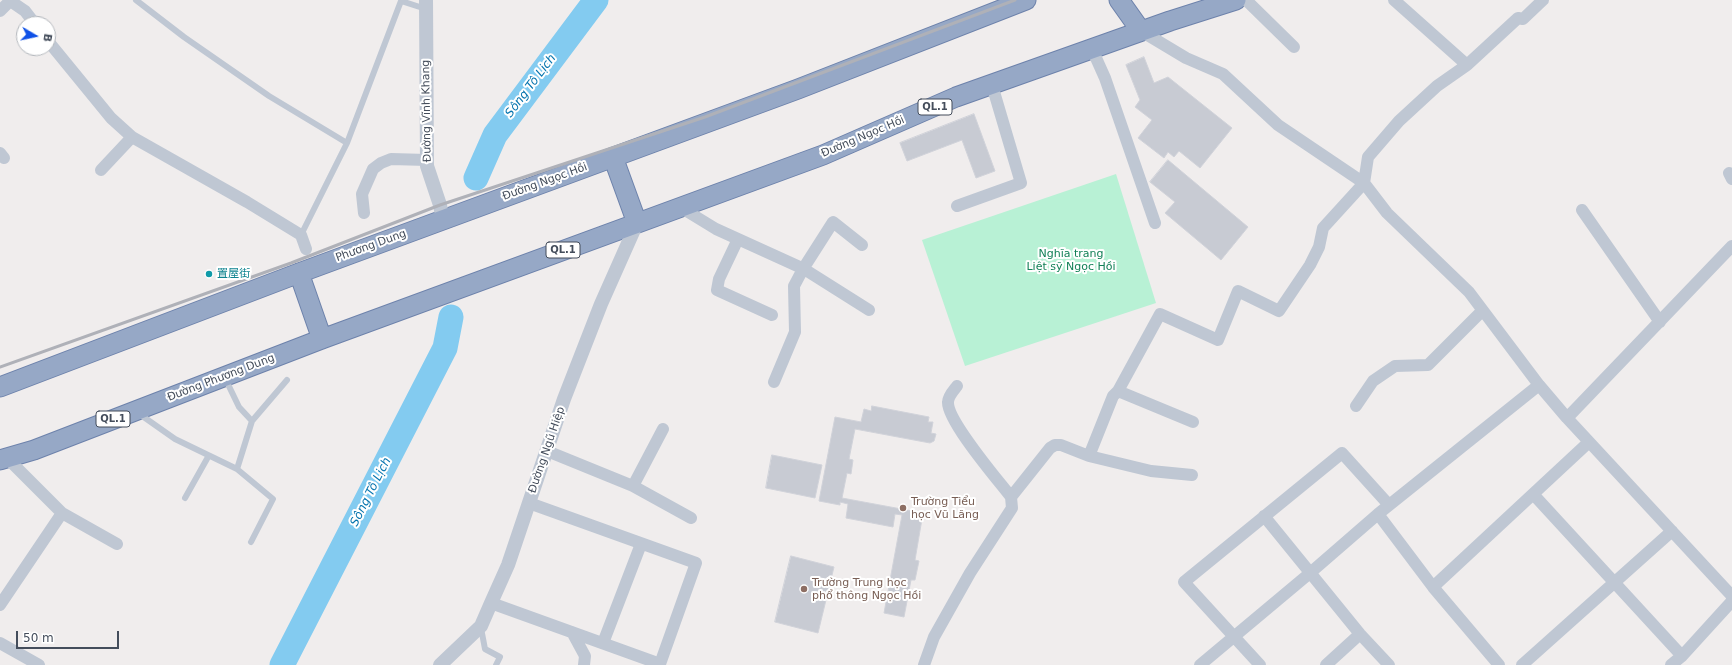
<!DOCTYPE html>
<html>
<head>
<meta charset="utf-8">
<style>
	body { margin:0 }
	#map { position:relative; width:1732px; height:665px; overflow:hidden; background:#f0eded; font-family:"DejaVu Sans",sans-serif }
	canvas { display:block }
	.north { position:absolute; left:16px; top:16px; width:40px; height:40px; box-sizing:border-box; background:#fff; border:1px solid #b4b8bd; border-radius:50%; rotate:99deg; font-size:11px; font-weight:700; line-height:16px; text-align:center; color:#444d5b }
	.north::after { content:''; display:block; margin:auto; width:14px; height:18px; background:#0f51e7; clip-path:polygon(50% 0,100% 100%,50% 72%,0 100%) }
	.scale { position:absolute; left:16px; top:631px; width:103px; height:18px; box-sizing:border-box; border:2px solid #444d5b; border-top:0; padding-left:5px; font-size:12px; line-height:14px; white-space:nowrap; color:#444d5b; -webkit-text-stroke:3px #fff; paint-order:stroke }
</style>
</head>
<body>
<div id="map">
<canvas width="1732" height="665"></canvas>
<div class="north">B</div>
<div class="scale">50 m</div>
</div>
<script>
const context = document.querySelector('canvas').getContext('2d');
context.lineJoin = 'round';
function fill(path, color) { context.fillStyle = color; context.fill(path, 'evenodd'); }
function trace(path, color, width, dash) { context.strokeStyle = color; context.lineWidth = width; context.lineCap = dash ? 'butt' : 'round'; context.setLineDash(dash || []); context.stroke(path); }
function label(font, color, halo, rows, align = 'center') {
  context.font = font + ' "DejaVu Sans","Noto Sans SC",sans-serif'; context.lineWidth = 4; context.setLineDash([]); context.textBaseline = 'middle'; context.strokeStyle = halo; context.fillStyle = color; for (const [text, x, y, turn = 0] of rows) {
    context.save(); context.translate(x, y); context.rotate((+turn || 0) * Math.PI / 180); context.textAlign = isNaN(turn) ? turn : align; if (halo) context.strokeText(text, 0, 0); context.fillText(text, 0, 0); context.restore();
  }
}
fill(new Path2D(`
	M 1116,174 L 1156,303 L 965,366 L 922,240 Z`), '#b8f1d5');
trace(new Path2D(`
	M 476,178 L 495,135 L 596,0
	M 282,665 L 445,348 L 451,317`), '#83cbf0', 25);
const building = new Path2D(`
	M 1144,57 L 1154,83 L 1168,77 L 1232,128 L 1200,168 L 1179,151 L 1174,157 L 1168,152 L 1164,158 L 1138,138 L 1152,120 L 1135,107 L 1140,100 L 1126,65 Z
	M 974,114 L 995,171 L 976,178 L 962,140 L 907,161 L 900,143 Z
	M 1168,160 L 1248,227 L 1221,260 L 1165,213 L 1175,202 L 1150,182 Z
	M 872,406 L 929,417 L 928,422 L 933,422 L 931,433 L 936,434 L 934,441 L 930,443 L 855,429 L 849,459 L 853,460 L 851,474 L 847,473 L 842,498 L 923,513 L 915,560 L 919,561 L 915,580 L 911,580 L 904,617 L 884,613 L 902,515 L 895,514 L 893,527 L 846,518 L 848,504 L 840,502 L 840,505 L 819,501 L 835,417 L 861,422 L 864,409 L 871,411 Z
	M 772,455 L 822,465 L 815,498 L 766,488 Z
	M 791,556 L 834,567 L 818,633 L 775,622 Z`);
fill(building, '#c8cbd3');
trace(building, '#d0d2d9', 1);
const trunk = new Path2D(`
	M 1119,0 L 1141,31
	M 613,157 L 637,223
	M 299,273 L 322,339
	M 0,387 L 299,273 L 798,89 L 1026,0
	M 0,460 L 34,450 L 322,339 L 823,155 L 956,97 L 1170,21 L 1236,0`);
trace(trunk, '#6d82ab', 21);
trace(new Path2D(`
	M 136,0 L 184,37 L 269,96 L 347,143
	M 301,235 L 347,143 L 401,1 L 426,9
	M 225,378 L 239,407 L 252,421 L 237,469
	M 138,413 L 175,439 L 237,469 L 273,499 L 251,542
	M 252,421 L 287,380
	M 185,498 L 208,457
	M 481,628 L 485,649 L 500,657 L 496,665`), '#bfc7d3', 6);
trace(new Path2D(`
	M 9,0 L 25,11 L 35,24
	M 1246,0 L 1294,47
	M 0,11 L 10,1
	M 1141,31 L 1186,58 L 1223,74 L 1278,125 L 1364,183 L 1387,213 L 1469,292 L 1539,385 L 1567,418 L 1732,596
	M 48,41 L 111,118 L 132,137 L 247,202 L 301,235 L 306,249
	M 1092,49 L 1105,78 L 1155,223
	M 1467,65 L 1518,18 L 1523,19 L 1543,0
	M 0,153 L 4,158
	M 101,170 L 132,137
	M 1729,173 L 1732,179
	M 957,206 L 1021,183 L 992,85
	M 680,207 L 716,229 L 804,269 L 869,310
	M 1582,210 L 1660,322
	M 364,213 L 362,194 L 373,169 L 381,163 L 391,159 L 427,160
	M 738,239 L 719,279 L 717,290 L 772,315
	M 774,382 L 795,332 L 794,286 L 803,269 L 833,222 L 862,245
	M 1539,385 L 1378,514 L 1433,587 L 1589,442
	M 1118,391 L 1193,422
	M 1356,406 L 1373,381 L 1395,366 L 1428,365 L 1482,311
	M 1567,418 L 1732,246
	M 547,451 L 633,486 L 663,429
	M 1089,456 L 1113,396 L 1118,391 L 1160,314 L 1218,340 L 1238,291 L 1279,311 L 1310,265 L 1319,247 L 1323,228 L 1364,183 L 1368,157 L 1399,121 L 1437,86 L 1467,65 L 1394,0
	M 7,458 L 62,513 L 117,544
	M 633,486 L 691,518
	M 1533,494 L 1682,656
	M 1011,497 L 1050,448 L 1055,445 L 1061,445 L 1089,456 L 1151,471 L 1192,475
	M 1264,516 L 1360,634 L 1389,665
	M 1433,587 L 1499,665
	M 491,603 L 660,664 L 696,563 L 529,503
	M 0,605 L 62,513
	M 572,632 L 585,656 L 584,665
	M 0,643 L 39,665
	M 603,643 L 641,544
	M 924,665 L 934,637 L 970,573 L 1012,508 L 1011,497 C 998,480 947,421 948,402 C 948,396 954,390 957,386
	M 1200,665 L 1310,573 L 1378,514
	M 1260,665 L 1184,582 L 1342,453 L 1389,505
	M 1326,665 L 1360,634
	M 1522,665 L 1672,531
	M 1671,665 L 1682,656 L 1732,601`), '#bfc7d3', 12);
trace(new Path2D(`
	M 426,0 L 427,166 L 440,205 L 443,220
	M 440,665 L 481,626 L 491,603 L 508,565 L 564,399 L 601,304 L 637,223`), '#bfc7d3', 14);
trace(trunk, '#96a8c6', 19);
trace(new Path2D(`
	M 0,367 L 291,263 L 440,205 L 705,117 L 1015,0`), '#afb1b8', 3);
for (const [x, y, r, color] of [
	[209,274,4,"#0f9aa8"],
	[903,508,4,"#8d6e63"],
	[804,589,4,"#8d6e63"]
]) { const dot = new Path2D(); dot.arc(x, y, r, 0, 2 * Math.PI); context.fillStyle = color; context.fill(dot); trace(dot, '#fff', 1.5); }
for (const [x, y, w] of [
	[935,107,34],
	[563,250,34],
	[113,419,34]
]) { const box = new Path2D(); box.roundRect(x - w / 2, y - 8, w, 16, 3); context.fillStyle = '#fff'; context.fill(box); trace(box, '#444d5b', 1); }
label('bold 10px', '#444d5b', null, [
	["QL.1",935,107],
	["QL.1",563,250],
	["QL.1",113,419]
]);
label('11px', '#444d5b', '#fff', [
	["Đường Vĩnh Khang",427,111,-91],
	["Đường Ngọc Hồi",863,137,-23],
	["Đường Ngọc Hồi",545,182,-20],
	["Phương Dung",371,246,-20],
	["Đường Phương Dung",221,378,-21],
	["Đường Ngũ Hiệp",547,450,-71]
]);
label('11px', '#128057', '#fff', [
	["Nghĩa trang",1071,254],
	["Liệt sỹ Ngọc Hồi",1071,267]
]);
label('11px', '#0d838f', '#fff', [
	["置屋街",217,274]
], 'left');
label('11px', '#785e54', '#fff', [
	["Trường Tiểu",911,502],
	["học Vũ Lăng",911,515],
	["Trường Trung học",812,583],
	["phổ thông Ngọc Hồi",812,596]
], 'left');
label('italic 12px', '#0574ae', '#fff', [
	["Sông Tô Lịch",531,86,-53],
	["Sông Tô Lịch",371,492,-63]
]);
</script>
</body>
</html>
